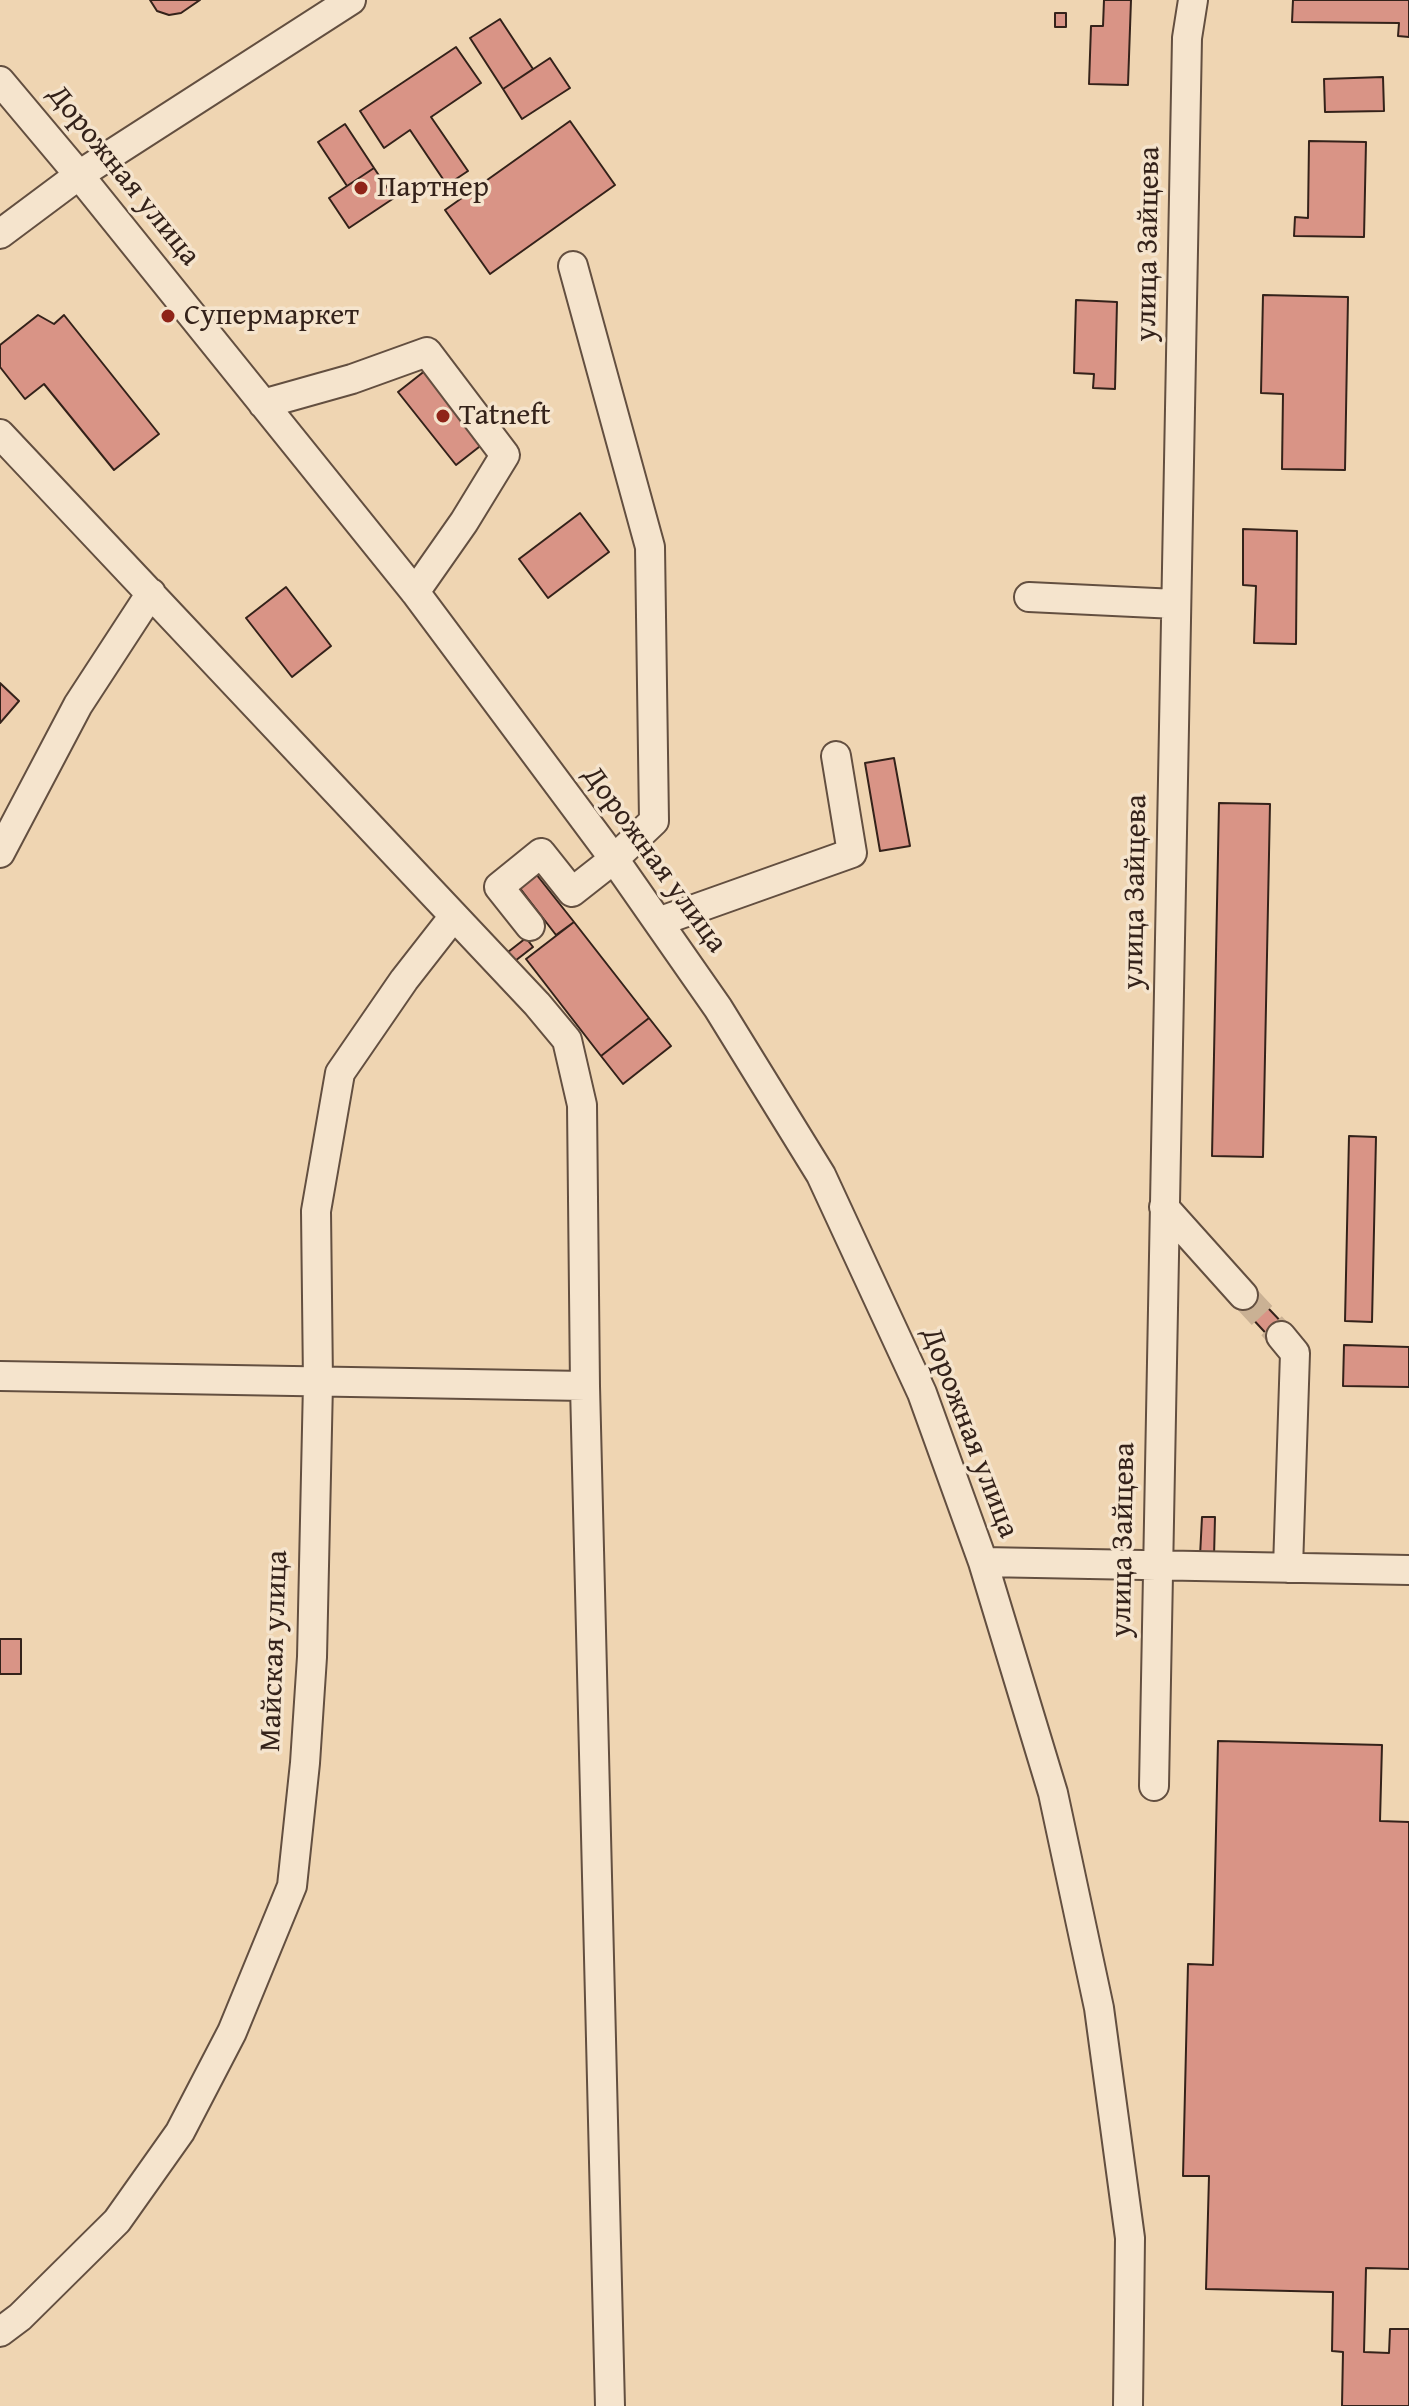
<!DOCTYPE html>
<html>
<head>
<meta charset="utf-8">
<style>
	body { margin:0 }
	canvas { display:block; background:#efd5b2 }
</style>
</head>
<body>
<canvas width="1409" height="2406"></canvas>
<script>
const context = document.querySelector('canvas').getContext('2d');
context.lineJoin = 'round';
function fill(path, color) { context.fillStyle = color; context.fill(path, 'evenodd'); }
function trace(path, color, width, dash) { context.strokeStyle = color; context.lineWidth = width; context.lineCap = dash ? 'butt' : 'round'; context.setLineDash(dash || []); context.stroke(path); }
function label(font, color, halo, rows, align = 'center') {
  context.font = font + ' "Gentium Book Plus",serif'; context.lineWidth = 7; context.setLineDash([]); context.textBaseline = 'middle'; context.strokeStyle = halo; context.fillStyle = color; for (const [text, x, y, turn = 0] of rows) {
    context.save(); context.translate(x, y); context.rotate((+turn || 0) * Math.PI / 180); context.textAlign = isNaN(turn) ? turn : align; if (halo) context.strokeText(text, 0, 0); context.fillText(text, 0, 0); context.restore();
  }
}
const building = new Path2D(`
	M 150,0 L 200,0 L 181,13 L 169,15 L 157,11 Z
	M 1104,0 L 1131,0 L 1128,85 L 1089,84 L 1091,26 L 1103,26 Z
	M 1293,0 L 1409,0 L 1409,37 L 1398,36 L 1399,23 L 1292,22 Z
	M 1055,13 L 1066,13 L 1066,27 L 1055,27 Z
	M 500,19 L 533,69 L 503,89 L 470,38 Z
	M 456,47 L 481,83 L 431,117 L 468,171 L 447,185 L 410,130 L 384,148 L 360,111 Z
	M 550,58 L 570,88 L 522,119 L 503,89 Z
	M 1383,77 L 1384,111 L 1325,112 L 1324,79 Z
	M 570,121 L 615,185 L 490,274 L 445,210 Z
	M 345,124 L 374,168 L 347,186 L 318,142 Z
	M 1309,141 L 1366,142 L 1364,237 L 1294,236 L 1295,217 L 1308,218 Z
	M 374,168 L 394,198 L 349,228 L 329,198 Z
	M 1263,295 L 1348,297 L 1345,470 L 1282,469 L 1283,394 L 1261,393 Z
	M 1076,300 L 1117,302 L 1115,389 L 1093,388 L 1094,374 L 1074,373 Z
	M 38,315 L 54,324 L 64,315 L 159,434 L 114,470 L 44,384 L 25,399 L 0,367 L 0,345 Z
	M 431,366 L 488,440 L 456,465 L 398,392 Z
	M 580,513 L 609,552 L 548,598 L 519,559 Z
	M 1243,529 L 1297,531 L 1296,644 L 1254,643 L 1256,586 L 1243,585 Z
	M 286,587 L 331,646 L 292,677 L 246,618 Z
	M 0,683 L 19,701 L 0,723 Z
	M 894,758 L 910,846 L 880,851 L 865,763 Z
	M 1219,803 L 1270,804 L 1263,1157 L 1212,1156 Z
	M 536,874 L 574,922 L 556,935 L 519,887 Z
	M 574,922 L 649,1018 L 601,1056 L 526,959 Z
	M 526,938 L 533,947 L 515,961 L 508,952 Z
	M 649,1018 L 671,1046 L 623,1084 L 601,1056 Z
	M 1349,1136 L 1376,1137 L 1372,1322 L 1345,1321 Z
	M 1250,1289 L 1288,1329 L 1274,1342 L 1236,1301 Z
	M 1344,1345 L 1409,1347 L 1409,1387 L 1343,1386 Z
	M 1202,1517 L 1215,1517 L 1214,1557 L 1200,1556 Z
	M 0,1639 L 21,1639 L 21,1674 L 0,1674 Z
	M 1218,1741 L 1382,1745 L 1380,1821 L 1409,1822 L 1409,2269 L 1366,2268 L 1364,2352 L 1389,2353 L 1390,2329 L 1409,2329 L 1409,2406 L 1342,2406 L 1343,2352 L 1332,2351 L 1333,2292 L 1206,2289 L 1209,2176 L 1183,2176 L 1188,1964 L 1213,1965 Z`);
fill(building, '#d99486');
trace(building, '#34221a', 2);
trace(new Path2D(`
	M 1243,1295 L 1281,1336`), '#cab194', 28, [28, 14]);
const minor = new Path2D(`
	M 0,81 L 79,175 L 415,592 L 614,859 L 718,1008 L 821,1175 L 922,1393 L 983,1562 L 1053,1793 L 1099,2008 L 1130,2238 L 1128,2406
	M 0,234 L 79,175 L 351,0
	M 263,404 L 352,379 L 427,352 L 505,455 L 464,522 L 415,592
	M 0,434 L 537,1004 L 567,1040 L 582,1105 L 585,1386 L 610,2406
	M 1029,597 L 1176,604
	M 0,853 L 78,705 L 151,593
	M 658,922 L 852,853 L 836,756
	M 530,926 L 499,887 L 541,853 L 572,892 L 614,859 L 654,821 L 650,547 L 573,266
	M 1164,1207 L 1243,1295
	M 1281,1336 L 1295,1353 L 1288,1568
	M 0,1376 L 585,1386
	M 983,1562 L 1409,1570
	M 1154,1786 L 1187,38 L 1193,0
	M 0,2332 L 20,2317 L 117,2221 L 180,2132 L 232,2032 L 292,1886 L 305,1763 L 312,1657 L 318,1383 L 316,1211 L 340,1073 L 404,980 L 454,916`);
trace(minor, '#634f40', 32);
trace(minor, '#f5e4cd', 28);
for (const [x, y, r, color] of [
	[361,188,8,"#8f2418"],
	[168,316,8,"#8f2418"],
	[443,416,8,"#8f2418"]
]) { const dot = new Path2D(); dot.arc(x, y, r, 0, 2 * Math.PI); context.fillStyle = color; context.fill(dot); trace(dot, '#f5e4cd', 3); }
label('30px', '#34221a', '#f5e4cd', [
	["Дорожная улица",123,176,51],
	["улица Зайцева",1149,244,-89],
	["Дорожная улица",654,860,54],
	["улица Зайцева",1136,892,-89],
	["Дорожная улица",969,1433,69],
	["улица Зайцева",1124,1540,-89],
	["Майская улица",275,1651,-88]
]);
label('30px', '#34221a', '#f5e4cd', [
	["Партнер",377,188],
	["Супермаркет",184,316],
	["Tatneft",459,416]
], 'left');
</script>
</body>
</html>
